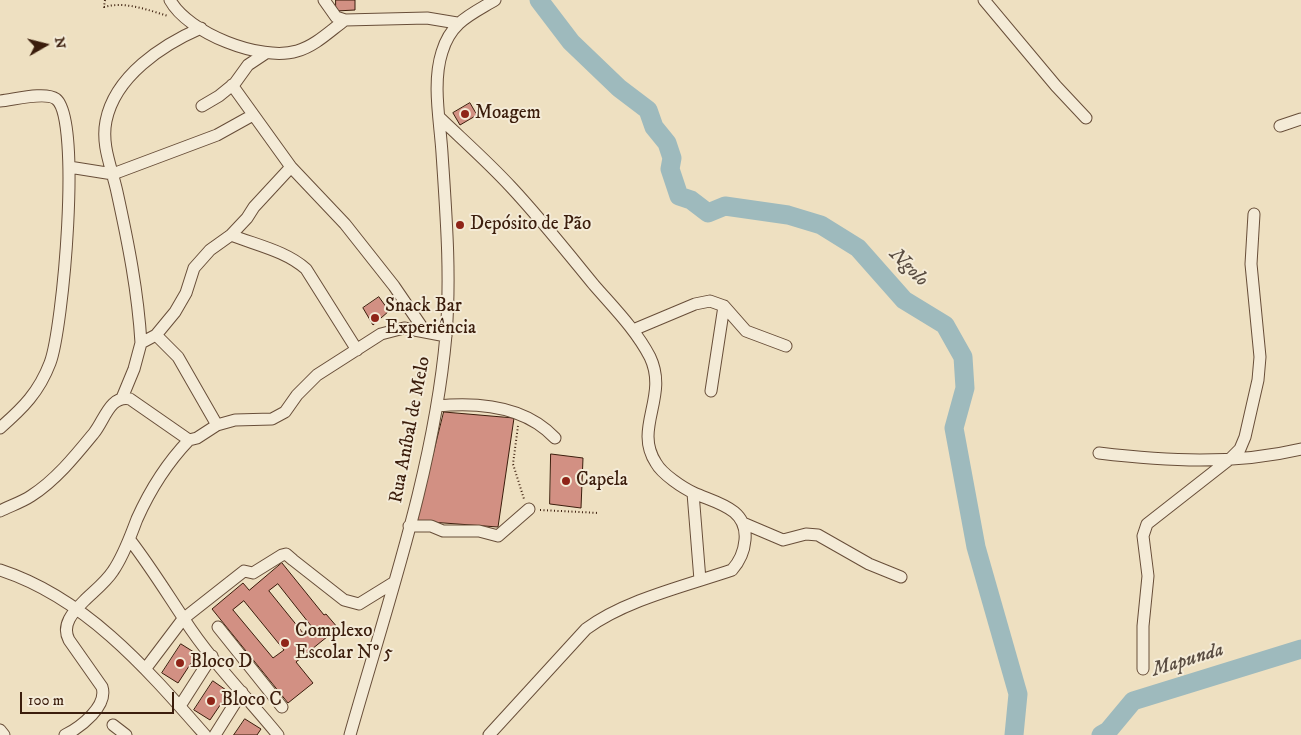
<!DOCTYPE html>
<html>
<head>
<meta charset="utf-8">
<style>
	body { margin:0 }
	#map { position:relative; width:1301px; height:735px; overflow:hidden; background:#eee0c1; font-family:"IM FELL DW Pica",serif }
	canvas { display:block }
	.north { position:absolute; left:20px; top:20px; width:50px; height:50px; -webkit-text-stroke:4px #f4ebd7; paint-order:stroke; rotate:82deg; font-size:14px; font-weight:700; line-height:20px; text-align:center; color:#3b1d0c }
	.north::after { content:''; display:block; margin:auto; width:18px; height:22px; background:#3b1d0c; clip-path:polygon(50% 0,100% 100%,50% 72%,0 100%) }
	.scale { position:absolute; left:20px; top:692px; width:154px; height:22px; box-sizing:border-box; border:2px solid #3b1d0c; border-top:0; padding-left:6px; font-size:15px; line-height:18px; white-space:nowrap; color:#3b1d0c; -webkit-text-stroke:4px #f4ebd7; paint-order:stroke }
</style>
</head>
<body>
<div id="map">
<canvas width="1301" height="735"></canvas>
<div class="north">N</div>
<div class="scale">100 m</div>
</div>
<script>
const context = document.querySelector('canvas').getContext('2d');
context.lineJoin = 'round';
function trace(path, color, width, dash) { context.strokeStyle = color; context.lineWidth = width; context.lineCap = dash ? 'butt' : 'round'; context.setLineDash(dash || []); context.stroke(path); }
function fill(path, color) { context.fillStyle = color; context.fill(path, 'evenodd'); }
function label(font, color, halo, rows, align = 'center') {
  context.font = font + ' "IM FELL DW Pica",serif'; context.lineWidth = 4; context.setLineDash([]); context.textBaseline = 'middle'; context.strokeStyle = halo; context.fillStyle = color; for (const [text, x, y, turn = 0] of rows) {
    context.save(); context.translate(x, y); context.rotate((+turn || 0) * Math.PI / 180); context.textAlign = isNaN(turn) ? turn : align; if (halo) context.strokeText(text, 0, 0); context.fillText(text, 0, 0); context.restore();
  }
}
trace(new Path2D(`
	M 539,0 L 571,42 L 619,88 L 648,110 L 654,127 L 667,143 L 672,158 L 670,169 L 679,196 L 691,200 L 708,213 L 725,206 L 788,215 L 821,225 L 858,248 L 904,300 L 945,325 L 963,357 L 965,388 L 954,428 L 976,547 L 1018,694 L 1014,735
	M 1101,735 L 1108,731 L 1133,701 L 1301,649`), '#9ebabd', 19);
const building = new Path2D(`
	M 336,0 L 355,0 L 355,10 L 336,11 Z
	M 470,103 L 477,115 L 460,125 L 453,113 Z
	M 379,297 L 389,311 L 373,325 L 363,308 Z
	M 444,412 L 514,418 L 498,527 L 417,521 Z
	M 551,454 L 583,458 L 581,508 L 550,504 Z
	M 282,563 L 324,615 L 326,614 L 338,628 L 296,662 L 313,683 L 288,703 L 212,609 L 243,583 L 249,590 ZM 278,584 L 312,627 L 303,633 L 269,591 ZM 244,601 L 284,650 L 273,658 L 233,610 Z
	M 181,644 L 197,654 L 178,683 L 162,673 Z
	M 213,681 L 229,692 L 210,720 L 194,710 Z
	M 245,719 L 261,729 L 257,735 L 234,735 Z`);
fill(building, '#d29083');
trace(building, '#3b1d0c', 1);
const minor = new Path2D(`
	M 170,0 C 188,33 261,62 297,51 C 315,46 330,31 345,20
	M 324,0 L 336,17 L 345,20 L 427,18 L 457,23
	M 984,0 L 1056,86 L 1086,118
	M 232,85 L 291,167 L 345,224 L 394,286 L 424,330
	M 0,101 C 13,100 45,91 56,99 C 82,119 63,329 50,363 C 39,392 23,408 0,428
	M 202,106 L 219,96 L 235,83 L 248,65 L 266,53
	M 440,118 C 464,141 489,163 511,187 C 540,218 567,252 594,285 C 614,308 636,330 650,357 C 669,397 633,428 656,463 C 662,474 683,488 694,493 C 716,503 748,508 745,540 C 744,552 740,561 732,570 C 685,586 625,600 586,629 L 489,735
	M 1280,126 L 1301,119
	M 69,167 L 113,174 L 217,135 L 253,115
	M 231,235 C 256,245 286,251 306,269 L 357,350
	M 633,330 L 695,304 L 710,301 L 724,306 L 746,331 L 786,346
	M 156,335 L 178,357 L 217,425
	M 141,343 C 138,292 128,242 117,192 C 112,168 101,146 106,121 C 115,76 162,45 201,28
	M 711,391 L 724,306
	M 122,398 L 134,369 L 141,343 L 156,335 L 175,312 L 186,293 L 194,268 L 210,250 L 231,235 L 247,218 L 254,207 L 291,167
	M 437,406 C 478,402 525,406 555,438
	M 1099,453 C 1166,461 1234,465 1301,449
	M 693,493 L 700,580
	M 0,511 C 10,506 22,502 31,496 C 56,480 76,455 94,433 C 105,419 110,395 130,399 L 189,440 L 197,438 L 217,425 L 235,420 L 272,419 L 285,412 L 297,395 L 317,375 L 381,334 L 404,328 L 446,336
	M 743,523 L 783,540 L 806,534 L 818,535 L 869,564 L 901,577
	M 409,526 L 431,526 L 443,531 L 479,531 L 498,536 L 529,509
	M 130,540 C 150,566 166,592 184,619 C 211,661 247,697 278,735
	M 0,570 C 86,598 147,669 205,735
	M 218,627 L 282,707
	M 146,668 L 183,619 L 244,571 L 253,573 L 282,555 L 286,554 L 293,560 L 344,600 L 359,604 L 393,583
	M 1143,669 L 1143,626 L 1148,576 L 1143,536 L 1147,524 L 1230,459 L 1240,449 L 1245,437 L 1258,380 L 1260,357 L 1251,264 L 1254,214
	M 180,706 L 212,656
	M 113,725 L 126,735
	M 0,730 L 4,735
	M 65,735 C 81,727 108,706 102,687 L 69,640 C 61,625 73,612 84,601 C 93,592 106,582 113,571 C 124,555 130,537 137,519 C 150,490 167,463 189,440
	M 215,735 L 242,692
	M 350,735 C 387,604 434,471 446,335 C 451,274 446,214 442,153 C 440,121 432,83 442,52 C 451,22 470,15 495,0`);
trace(minor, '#684e39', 13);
trace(new Path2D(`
	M 105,0 L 104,7 C 125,1 148,10 168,16
	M 518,426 L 513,464 L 524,499
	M 540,510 L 599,513`), '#3b1d0c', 2, [1, 2.5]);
trace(minor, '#f4ebd7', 11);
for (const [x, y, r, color] of [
	[465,114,5,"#8f2418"],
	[460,225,5,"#8f2418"],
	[375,318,5,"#8f2418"],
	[566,481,5,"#8f2418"],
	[285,643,5,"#8f2418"],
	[180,663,5,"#8f2418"],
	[211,701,5,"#8f2418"]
]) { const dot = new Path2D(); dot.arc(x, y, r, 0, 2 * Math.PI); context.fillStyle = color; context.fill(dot); trace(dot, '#f4ebd7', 2); }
label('19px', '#3b1d0c', '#f4ebd7', [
	["Moagem",475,114],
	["Depósito de Pão",470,225],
	["Snack Bar",385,307],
	["Experiência",385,329],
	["Capela",576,481],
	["Complexo",295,632],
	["Escolar Nº 5",295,654],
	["Bloco D",190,663],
	["Bloco C",221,701]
], 'left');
label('19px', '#3b1d0c', '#f4ebd7', [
	["Rua Aníbal de Melo",411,430,-79]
]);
label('italic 20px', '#594c41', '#f4ebd7', [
	["Ngolo",908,268,45],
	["Mapunda",1188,661,-17]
]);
</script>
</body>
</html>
